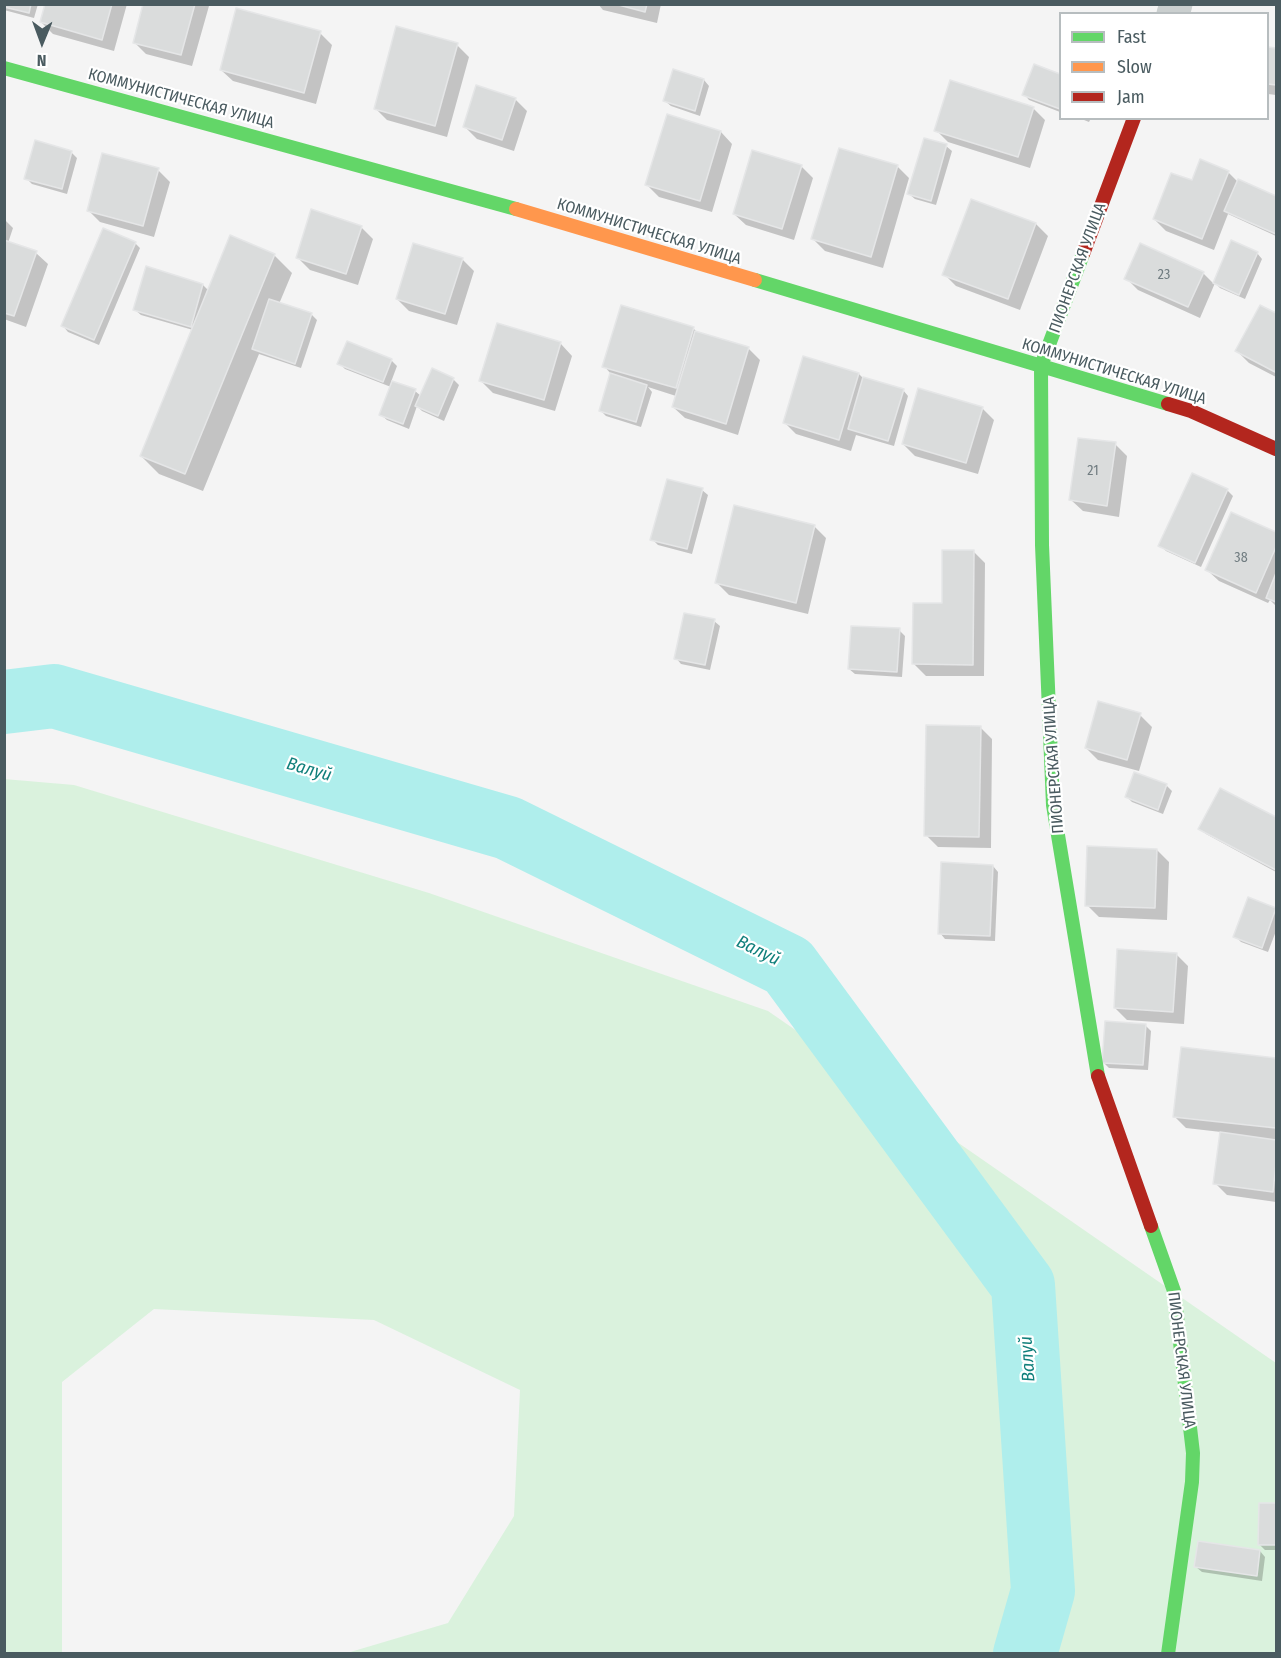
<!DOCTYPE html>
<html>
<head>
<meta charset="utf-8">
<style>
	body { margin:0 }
	#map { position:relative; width:1281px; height:1658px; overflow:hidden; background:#f4f4f4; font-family:"Fira Sans Condensed",sans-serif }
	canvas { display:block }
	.frame { position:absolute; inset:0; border:6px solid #4a5b60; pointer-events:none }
	.legend { position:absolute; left:1059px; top:12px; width:210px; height:108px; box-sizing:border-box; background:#fff; border:2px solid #b7bdbf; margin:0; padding:8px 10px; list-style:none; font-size:18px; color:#4a5b60 }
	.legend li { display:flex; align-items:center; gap:12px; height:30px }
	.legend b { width:30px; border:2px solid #b7bdbf }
	.north { position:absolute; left:12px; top:12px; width:60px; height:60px; -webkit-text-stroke:4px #fff; paint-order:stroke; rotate:181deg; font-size:16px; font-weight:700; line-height:24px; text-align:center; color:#4a5b60 }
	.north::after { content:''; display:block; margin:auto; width:21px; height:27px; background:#4a5b60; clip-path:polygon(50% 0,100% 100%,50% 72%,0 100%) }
</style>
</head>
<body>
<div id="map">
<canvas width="1281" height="1658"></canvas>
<div class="frame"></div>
<ul class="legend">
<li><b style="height:8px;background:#63d668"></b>Fast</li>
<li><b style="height:8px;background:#ff974d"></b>Slow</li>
<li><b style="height:8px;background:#b3261e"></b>Jam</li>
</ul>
<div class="north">N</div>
</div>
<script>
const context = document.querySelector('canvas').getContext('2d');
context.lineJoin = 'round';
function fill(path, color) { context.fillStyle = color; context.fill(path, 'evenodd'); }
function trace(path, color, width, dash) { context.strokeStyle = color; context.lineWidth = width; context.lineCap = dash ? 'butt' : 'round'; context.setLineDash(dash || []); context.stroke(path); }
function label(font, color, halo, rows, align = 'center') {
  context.font = font + ' "Fira Sans Condensed",sans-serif'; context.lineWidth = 4.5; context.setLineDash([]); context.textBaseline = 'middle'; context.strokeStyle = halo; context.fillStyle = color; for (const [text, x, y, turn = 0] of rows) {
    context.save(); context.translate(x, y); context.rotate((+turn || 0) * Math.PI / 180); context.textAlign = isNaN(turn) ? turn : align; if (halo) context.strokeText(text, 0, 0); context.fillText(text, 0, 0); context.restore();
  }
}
fill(new Path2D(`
	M 4,779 L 74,785 L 429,893 L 768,1011 L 1276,1363 L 1276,1653 L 347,1653 L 448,1623 L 514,1516 L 520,1390 L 374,1320 L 154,1309 L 62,1382 L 62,1653 L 5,1653 Z`), '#daf2dd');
fill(new Path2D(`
	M 4,4 L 38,4 L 34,18 L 4,10 Z
	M 46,4 L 127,4 L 114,51 L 53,34 L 41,22 Z
	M 145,4 L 209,6 L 192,66 L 146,54 L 134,42 Z
	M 598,4 L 661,4 L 657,23 L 603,10 Z
	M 320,33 L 332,45 L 316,104 L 233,81 L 221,70 Z
	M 457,45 L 469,57 L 447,137 L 387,120 L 375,108 Z
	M 1268,48 L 1276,49 L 1276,95 L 1268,94 Z
	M 1035,66 L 1060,76 L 1060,112 L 1029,100 L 1024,94 Z
	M 674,71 L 704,80 L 709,86 L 700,116 L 671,106 L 665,101 Z
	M 515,99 L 527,111 L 514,151 L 477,139 L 465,127 Z
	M 1033,108 L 1045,120 L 1030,168 L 948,142 L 936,130 Z
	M 1079,118 L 1091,118 L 1089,122 Z
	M 721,132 L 732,144 L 712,212 L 659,197 L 647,185 Z
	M 946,146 L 952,151 L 936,205 L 915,199 L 909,194 Z
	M 71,152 L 77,158 L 67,194 L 32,184 L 26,178 Z
	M 801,166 L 813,178 L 794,240 L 746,225 L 734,214 Z
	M 897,166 L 909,178 L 883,268 L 825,251 L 813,239 Z
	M 158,170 L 170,182 L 154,237 L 100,222 L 88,210 Z
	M 1228,172 L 1238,182 L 1276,198 L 1276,236 L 1228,214 L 1214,250 L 1166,231 L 1154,219 L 1192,182 Z
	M 972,201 L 1036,224 L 1048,236 L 1020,310 L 956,286 L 944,274 Z
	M 4,219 L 13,228 L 8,243 L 36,253 L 48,264 L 26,327 L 4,319 Z
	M 361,227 L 373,239 L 358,285 L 310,270 L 298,258 Z
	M 1232,242 L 1257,253 L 1262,259 L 1245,299 L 1220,288 L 1215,283 L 1200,318 L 1138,290 L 1126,278 L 1203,273 L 1214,284 Z
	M 135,243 L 140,248 L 99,345 L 68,332 L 63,326 Z
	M 274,255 L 292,273 L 279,304 L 312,315 L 317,320 L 301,368 L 259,354 L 203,491 L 159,474 L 141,456 L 193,330 L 141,315 L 135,310 L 203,285 L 209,291 Z
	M 462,259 L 474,271 L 457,325 L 409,311 L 397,299 Z
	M 1261,307 L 1276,315 L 1276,377 L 1249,363 L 1237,351 Z
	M 498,325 L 561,344 L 572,356 L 555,411 L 493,393 L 481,381 Z
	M 693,328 L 699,334 L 748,348 L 760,360 L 738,435 L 685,418 L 673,407 L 676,396 L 648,387 L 652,392 L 641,427 L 606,416 L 601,411 L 611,374 L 604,366 Z
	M 348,343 L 392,361 L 397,366 L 391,382 L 415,391 L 421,396 L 453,379 L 459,385 L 444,421 L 422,411 L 417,406 L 409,429 L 387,420 L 381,415 L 391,387 L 345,369 L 339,363 Z
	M 859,374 L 864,379 L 903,390 L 908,396 L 894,446 L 856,435 L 851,451 L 796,434 L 784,422 Z
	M 982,408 L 994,420 L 978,474 L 915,456 L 903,444 Z
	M 1115,444 L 1127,456 L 1119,517 L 1083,511 L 1071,500 Z
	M 1193,475 L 1227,490 L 1233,496 L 1201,567 L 1166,551 L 1160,545 Z
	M 702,490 L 708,495 L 692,554 L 658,545 L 652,539 Z
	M 1232,514 L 1276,534 L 1276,606 L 1270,600 L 1268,603 L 1219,581 L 1207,570 Z
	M 814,526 L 826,538 L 808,614 L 729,595 L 717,583 Z
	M 973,551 L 985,563 L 984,676 L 926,676 L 914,664 L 943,605 Z
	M 714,621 L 720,626 L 710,670 L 681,664 L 676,658 Z
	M 899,630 L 905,636 L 902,677 L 855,674 L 849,669 Z
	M 1140,715 L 1152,727 L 1139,771 L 1098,760 L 1086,748 Z
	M 980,727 L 992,739 L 991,848 L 938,847 L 926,835 Z
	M 1135,774 L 1167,786 L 1172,791 L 1163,814 L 1132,802 L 1127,797 Z
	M 1221,790 L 1276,819 L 1276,872 L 1206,834 L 1200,829 Z
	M 1157,850 L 1169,862 L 1167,920 L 1099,917 L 1087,905 Z
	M 993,866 L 998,872 L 995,941 L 945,939 L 940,933 Z
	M 1249,899 L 1276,909 L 1276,931 L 1268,952 L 1241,942 L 1235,936 Z
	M 1176,954 L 1188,966 L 1184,1024 L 1127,1020 L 1115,1008 Z
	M 1145,1025 L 1151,1031 L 1148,1070 L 1109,1068 L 1103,1062 Z
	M 1182,1048 L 1276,1060 L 1276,1202 L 1227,1195 L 1215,1183 L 1221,1132 L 1186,1128 L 1174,1116 Z
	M 1260,1504 L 1276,1504 L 1276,1550 L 1265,1550 L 1259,1544 Z
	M 1260,1551 L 1265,1557 L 1262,1581 L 1202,1572 L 1196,1567 Z`), '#0003');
trace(new Path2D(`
	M 4,702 L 54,696 L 508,828 L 788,966 L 1023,1285 L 1043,1591 L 1025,1654`), '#afeeec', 64);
const building = new Path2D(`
	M 4,4 L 31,4 L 29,13 L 4,7 Z
	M 45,4 L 112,4 L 102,40 L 40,22 Z
	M 143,4 L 195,4 L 181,55 L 133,43 Z
	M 615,4 L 647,4 L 645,12 Z
	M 236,8 L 321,31 L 304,93 L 220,70 Z
	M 396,26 L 458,43 L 435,126 L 374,109 Z
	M 1268,47 L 1276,48 L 1276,85 L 1268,84 Z
	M 1034,64 L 1060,74 L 1060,109 L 1022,95 Z
	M 673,69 L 704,79 L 695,111 L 663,101 Z
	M 950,80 L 1034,107 L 1018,157 L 934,131 Z
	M 476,85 L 516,98 L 502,140 L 463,127 Z
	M 667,114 L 721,131 L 700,201 L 645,185 Z
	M 924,138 L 947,144 L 931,201 L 907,194 Z
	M 35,140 L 72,151 L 62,189 L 24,179 Z
	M 839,148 L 898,165 L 871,257 L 811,239 Z
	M 752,150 L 802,165 L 782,229 L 733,214 Z
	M 102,153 L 159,168 L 143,226 L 87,211 Z
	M 1200,159 L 1229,171 L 1202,239 L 1153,219 L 1171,173 L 1192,180 Z
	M 1238,179 L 1276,196 L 1276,234 L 1224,211 Z
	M 971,199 L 1036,223 L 1008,299 L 942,275 Z
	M 311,209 L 362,226 L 346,274 L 296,258 Z
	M 103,228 L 136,242 L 94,340 L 61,326 Z
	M 230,235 L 275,254 L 185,474 L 140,456 Z
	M 4,240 L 37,251 L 14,316 L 4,313 Z
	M 1231,240 L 1258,252 L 1239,295 L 1213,283 Z
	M 413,243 L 463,258 L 445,314 L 396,299 Z
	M 1140,243 L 1204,272 L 1188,307 L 1124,279 Z
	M 146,266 L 203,284 L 191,327 L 133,310 Z
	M 269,299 L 312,313 L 295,364 L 252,349 Z
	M 621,305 L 694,327 L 676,388 L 602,367 Z
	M 1260,305 L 1276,313 L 1276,369 L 1275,372 L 1235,351 Z
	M 497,323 L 561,342 L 544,400 L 479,381 Z
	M 695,331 L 749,347 L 726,424 L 672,407 Z
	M 347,341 L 392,359 L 383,382 L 337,364 Z
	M 803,356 L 859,373 L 839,440 L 783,423 Z
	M 432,368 L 454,378 L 438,416 L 415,406 Z
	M 610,373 L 647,385 L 636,422 L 599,411 Z
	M 863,377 L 904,389 L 888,441 L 848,429 Z
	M 392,381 L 416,389 L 403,424 L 379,415 Z
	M 918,388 L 983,407 L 966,463 L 902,444 Z
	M 1078,438 L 1116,442 L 1107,506 L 1069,500 Z
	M 1192,473 L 1228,489 L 1195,563 L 1158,546 Z
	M 667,479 L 703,488 L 687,549 L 650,540 Z
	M 734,505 L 815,525 L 796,603 L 715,583 Z
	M 1231,512 L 1276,532 L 1276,547 L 1256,593 L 1205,570 Z
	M 942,550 L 974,550 L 973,665 L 912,664 L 913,603 L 942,603 Z
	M 1276,573 L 1276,602 L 1266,598 Z
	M 684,613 L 715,619 L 705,665 L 674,659 Z
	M 851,626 L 900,628 L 897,672 L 848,669 Z
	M 1098,701 L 1141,713 L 1127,760 L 1085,748 Z
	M 926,725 L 981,726 L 979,837 L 924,836 Z
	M 1134,772 L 1167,784 L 1158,810 L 1125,797 Z
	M 1220,788 L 1276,817 L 1276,870 L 1198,829 Z
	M 1087,846 L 1157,849 L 1155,908 L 1085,906 Z
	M 941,862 L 993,865 L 990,936 L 938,934 Z
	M 1248,897 L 1276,908 L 1262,948 L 1233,937 Z
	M 1117,949 L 1177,953 L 1173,1012 L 1114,1008 Z
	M 1105,1021 L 1146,1024 L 1143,1065 L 1102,1063 Z
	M 1181,1047 L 1276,1058 L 1276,1128 L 1173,1117 Z
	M 1220,1132 L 1276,1140 L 1276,1164 L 1273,1192 L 1213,1184 Z
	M 1259,1503 L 1276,1503 L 1276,1545 L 1258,1545 Z
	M 1198,1541 L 1260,1550 L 1257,1576 L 1194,1567 Z`);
fill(building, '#dadcdc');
trace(building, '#e5e6e7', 1.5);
trace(new Path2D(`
	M 1173,14 L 1176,4`), '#cacfcf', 33);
trace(new Path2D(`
	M 4,68 L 516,209
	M 1083,254 L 1041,366 L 1042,545 L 1053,805 L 1098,1076
	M 755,280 L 1168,404
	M 1151,1226 L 1174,1291 L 1193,1453 L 1192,1482 L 1168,1654`), '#63d668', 14);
trace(new Path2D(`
	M 516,209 L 755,280`), '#ff974d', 14);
trace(new Path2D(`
	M 1083,254 L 1134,118
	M 1168,404 L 1191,411 L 1276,449
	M 1098,1076 L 1151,1226`), '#b3261e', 14);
label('14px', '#707c80', null, [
	["23",1164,275],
	["21",1093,471],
	["38",1241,558]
]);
label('16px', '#4a5b60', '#fff', [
	["КОММУНИСТИЧЕСКАЯ УЛИЦА",181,99,15],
	["КОММУНИСТИЧЕСКАЯ УЛИЦА",649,232,17],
	["ПИОНЕРСКАЯ УЛИЦА",1078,268,-70],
	["КОММУНИСТИЧЕСКАЯ УЛИЦА",1114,372,17],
	["ПИОНЕРСКАЯ УЛИЦА",1054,765,-94],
	["ПИОНЕРСКАЯ УЛИЦА",1181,1360,83]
]);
label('italic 18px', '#107f7b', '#fff', [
	["Валуй",309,770,16],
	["Валуй",758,951,26],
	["Валуй",1028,1359,-94]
]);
</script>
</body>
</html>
